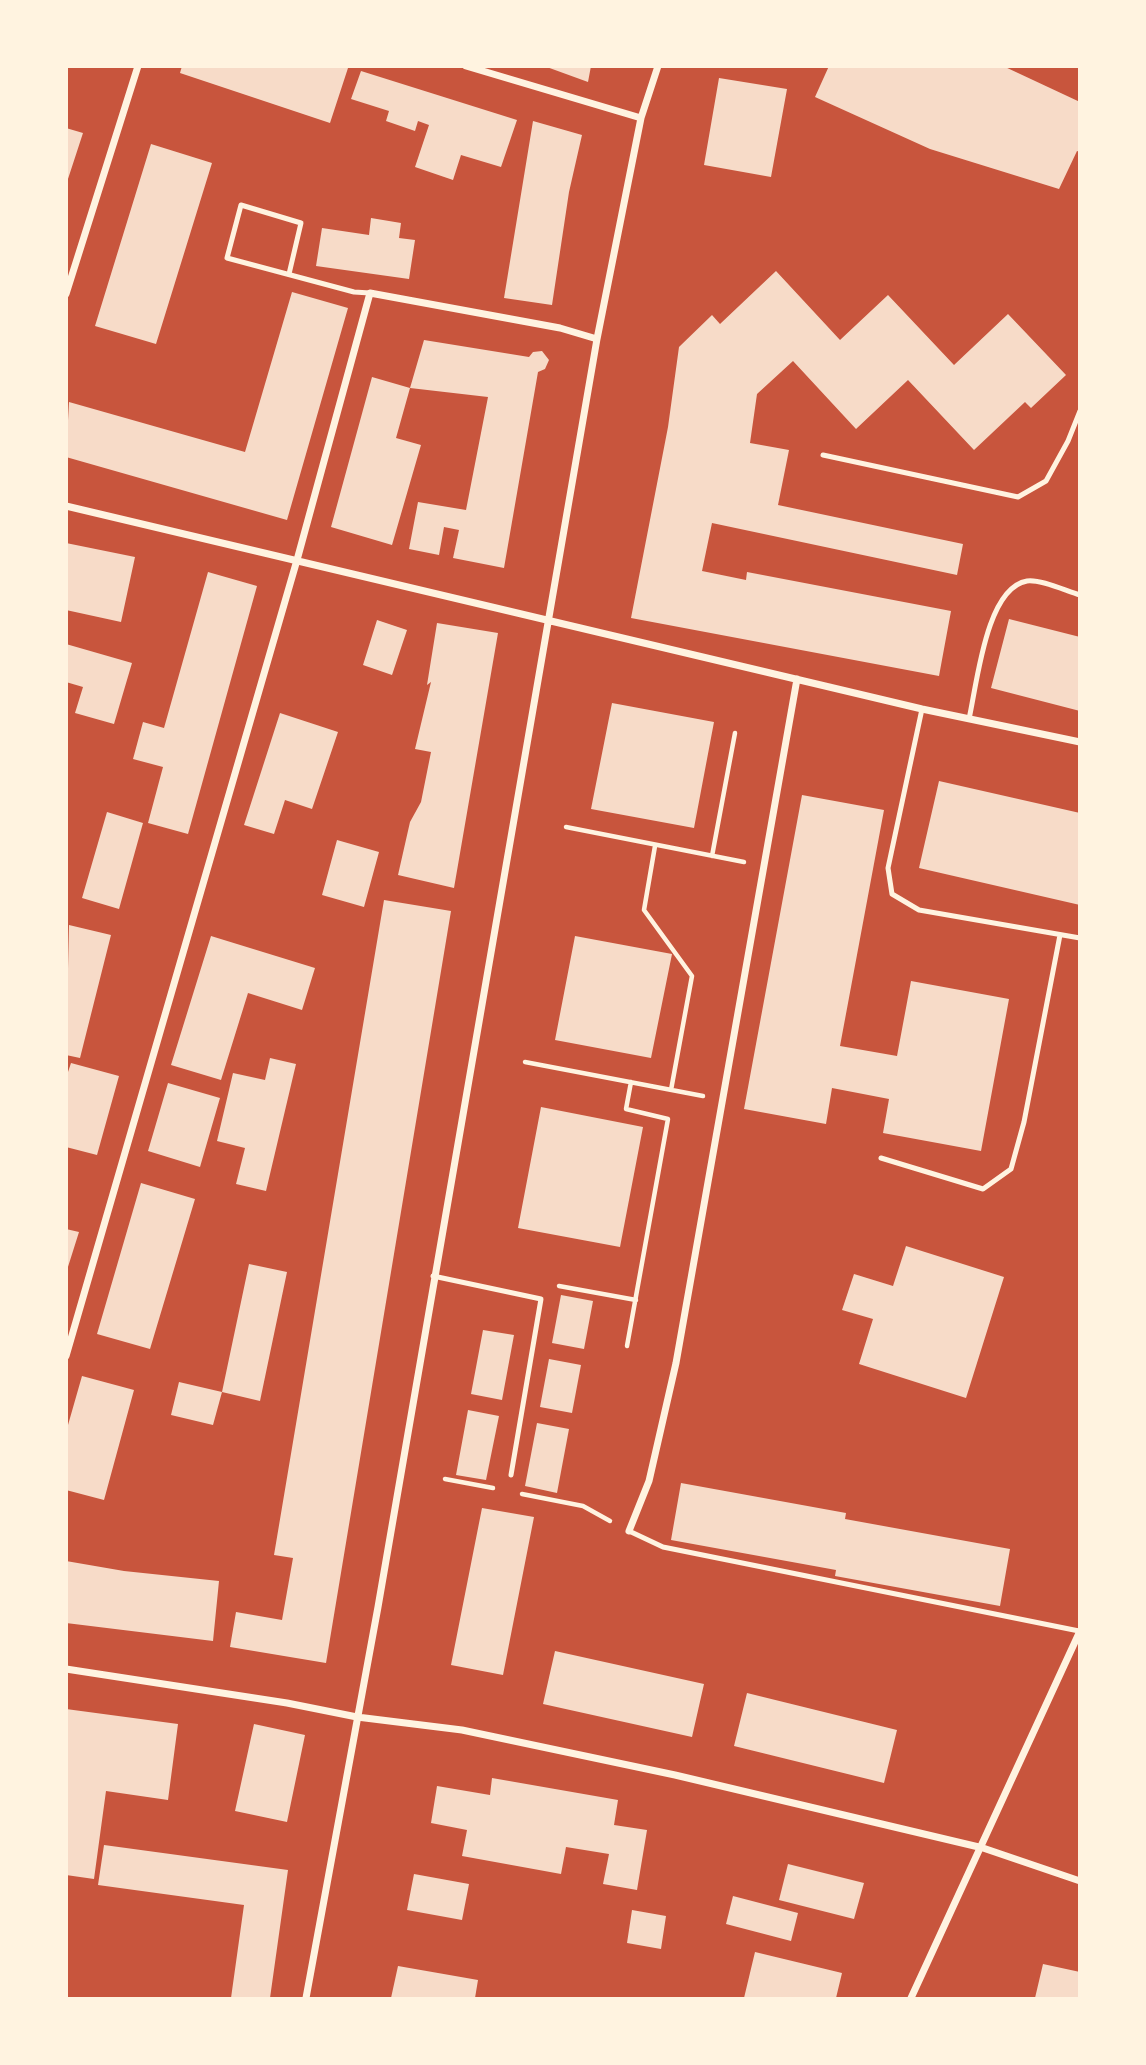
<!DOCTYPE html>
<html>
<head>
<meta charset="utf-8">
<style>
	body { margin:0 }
	#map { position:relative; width:1146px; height:2065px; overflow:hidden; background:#c8553d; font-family:Arial,sans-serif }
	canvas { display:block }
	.frame { position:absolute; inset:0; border:68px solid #fff3e0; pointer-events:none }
</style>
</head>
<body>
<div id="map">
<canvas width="1146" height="2065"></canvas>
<div class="frame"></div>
</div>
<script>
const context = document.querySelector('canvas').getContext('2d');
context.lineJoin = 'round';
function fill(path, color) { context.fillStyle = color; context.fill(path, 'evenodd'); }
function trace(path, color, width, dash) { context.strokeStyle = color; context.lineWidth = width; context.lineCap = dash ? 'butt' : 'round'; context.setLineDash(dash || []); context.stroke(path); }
fill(new Path2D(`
	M 182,66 L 343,66 L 348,68 L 330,123 L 180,73 Z
	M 544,66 L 591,66 L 588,82 Z
	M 829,66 L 1003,66 L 1080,102 L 1080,152 L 1077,151 L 1059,189 L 930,149 L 815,97 Z
	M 361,71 L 517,120 L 501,167 L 461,155 L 453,180 L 415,167 L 429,125 L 418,121 L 415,131 L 386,121 L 389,111 L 351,99 Z
	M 719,78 L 787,89 L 771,177 L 704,165 Z
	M 533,121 L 582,135 L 569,192 L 552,305 L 504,298 Z
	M 66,128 L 83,133 L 67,182 L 66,182 Z
	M 151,144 L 212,163 L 156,344 L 95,326 Z
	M 371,218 L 401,223 L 399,238 L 415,240 L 409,279 L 316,266 L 322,228 L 369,235 Z
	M 776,271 L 840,340 L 888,295 L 954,365 L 1008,314 L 1066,375 L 1031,408 L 1025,402 L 974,450 L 908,380 L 856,429 L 793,361 L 757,394 L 750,443 L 789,450 L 778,505 L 963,544 L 957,575 L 712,523 L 702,571 L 746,580 L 747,572 L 951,611 L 939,676 L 631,618 L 668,427 L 679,347 L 712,315 L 720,324 Z
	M 292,292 L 348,308 L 287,520 L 66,457 L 69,402 L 245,452 Z
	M 424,340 L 529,357 L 533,352 L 542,351 L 549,360 L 545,369 L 538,372 L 504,568 L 453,558 L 459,530 L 444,527 L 439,555 L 409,549 L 418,502 L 466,510 L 488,397 L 410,388 L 396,438 L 421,445 L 392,545 L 331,527 L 372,377 L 410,388 Z
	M 66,543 L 135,557 L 121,622 L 66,610 Z
	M 208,572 L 257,586 L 188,834 L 148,823 L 163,767 L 133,759 L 143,722 L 164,728 Z
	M 1009,619 L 1080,637 L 1080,711 L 991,688 Z
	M 377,620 L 407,630 L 392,675 L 363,665 Z
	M 437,623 L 498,633 L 454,888 L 398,875 L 410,822 L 421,802 L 431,752 L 415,749 L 431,682 L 427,685 Z
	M 66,644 L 132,663 L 114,724 L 75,713 L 83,687 L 66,682 Z
	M 612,703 L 714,722 L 694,828 L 591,809 Z
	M 280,713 L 338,732 L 312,809 L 285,800 L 274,834 L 244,825 Z
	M 939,781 L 1080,813 L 1080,905 L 919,868 Z
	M 802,795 L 884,810 L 840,1046 L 897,1056 L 911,981 L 1009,999 L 981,1151 L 883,1133 L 889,1099 L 832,1088 L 826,1124 L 744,1109 Z
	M 107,812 L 143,823 L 119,909 L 82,898 Z
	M 337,840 L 379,852 L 364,907 L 322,895 Z
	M 384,900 L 451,911 L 326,1663 L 230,1647 L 236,1612 L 282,1620 L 293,1558 L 274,1555 Z
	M 69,925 L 111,935 L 80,1058 L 66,1055 Z
	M 211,936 L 315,968 L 302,1010 L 248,993 L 221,1080 L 171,1065 Z
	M 575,936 L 672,954 L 651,1058 L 555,1040 Z
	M 270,1058 L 296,1064 L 266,1191 L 236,1184 L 245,1148 L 217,1141 L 233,1073 L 265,1080 Z
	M 71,1063 L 119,1076 L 97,1155 L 66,1147 L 66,1078 Z
	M 168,1083 L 220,1098 L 200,1167 L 148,1151 Z
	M 541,1107 L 643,1127 L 620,1247 L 518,1228 Z
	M 141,1183 L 195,1199 L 150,1349 L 97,1334 Z
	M 66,1229 L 79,1232 L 67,1270 L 66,1270 Z
	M 906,1246 L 1004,1277 L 966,1398 L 859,1364 L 873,1319 L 842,1310 L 854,1274 L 893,1286 Z
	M 249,1264 L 287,1272 L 260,1401 L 222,1392 L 213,1425 L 171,1415 L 179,1382 L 222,1392 Z
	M 561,1295 L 593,1301 L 584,1349 L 552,1343 Z
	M 483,1330 L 514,1335 L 502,1400 L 471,1394 Z
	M 549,1359 L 581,1365 L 572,1413 L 540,1407 Z
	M 82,1376 L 134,1390 L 104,1500 L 66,1490 L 66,1432 Z
	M 468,1410 L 499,1416 L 486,1480 L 456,1475 Z
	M 537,1423 L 569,1429 L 557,1493 L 525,1486 Z
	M 681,1483 L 846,1513 L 845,1519 L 1010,1549 L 1000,1606 L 835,1576 L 836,1570 L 671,1540 Z
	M 482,1508 L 534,1517 L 503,1675 L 451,1665 Z
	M 66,1561 L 124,1571 L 219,1581 L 213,1641 L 66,1623 Z
	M 555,1651 L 704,1684 L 692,1737 L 543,1704 Z
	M 747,1693 L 897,1730 L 884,1783 L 734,1746 Z
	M 66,1709 L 178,1724 L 168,1800 L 106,1791 L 94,1879 L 66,1875 Z
	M 254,1724 L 305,1735 L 287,1822 L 235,1811 Z
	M 492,1778 L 618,1800 L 614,1825 L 647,1830 L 637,1890 L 603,1884 L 609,1854 L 566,1847 L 561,1874 L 462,1856 L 467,1830 L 431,1823 L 437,1786 L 490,1795 Z
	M 104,1845 L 288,1870 L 270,1998 L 231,1998 L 244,1905 L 98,1885 Z
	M 788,1864 L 864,1883 L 854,1919 L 779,1900 Z
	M 414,1874 L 469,1884 L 462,1920 L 407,1910 Z
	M 733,1896 L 798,1913 L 791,1941 L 726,1924 Z
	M 632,1910 L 666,1916 L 661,1949 L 627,1943 Z
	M 755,1952 L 842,1973 L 836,1998 L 744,1998 Z
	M 1043,1964 L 1080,1972 L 1080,1998 L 1035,1998 Z
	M 398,1966 L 478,1980 L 475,1998 L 391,1998 Z`), '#f7dbc8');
trace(new Path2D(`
	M 566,827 L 744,862
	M 655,846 L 644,910 L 692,976 L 671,1090
	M 712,856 L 735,733
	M 525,1062 L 703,1096
	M 559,1286 L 636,1300
	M 627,1346 L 668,1119 L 626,1109 L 631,1082
	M 445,1479 L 493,1488
	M 522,1494 L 583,1506 L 610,1521`), '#fff3e0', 4.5);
trace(new Path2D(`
	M 289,274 L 301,223 L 241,205 L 227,258 L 354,292 L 370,293
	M 823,455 L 1018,497 L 1046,481 L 1068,441 L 1080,411
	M 922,709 L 888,868 L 892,894 L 919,910 L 1080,938
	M 969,719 C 977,684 986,588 1027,581 C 1041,579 1066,591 1080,595
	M 881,1158 L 983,1189 L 1011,1169 L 1024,1122 L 1060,935
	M 433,1276 L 541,1299 L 511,1475
	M 629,1531 L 663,1547 L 1079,1631`), '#fff3e0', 5);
trace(new Path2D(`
	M 466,66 L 641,118
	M 66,294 L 138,66
	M 66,506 L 922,709 L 1080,742
	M 66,1356 L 297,560 L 370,293 L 560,328 L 597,339
	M 629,1531 L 649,1481 L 676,1363 L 797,679
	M 66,1669 L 287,1703 L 357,1717 L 462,1730 L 675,1775 L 983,1848 L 1080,1881
	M 306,1998 L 378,1607 L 597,339 L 641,118 L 658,66
	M 911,1998 L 1080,1631`), '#fff3e0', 7);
</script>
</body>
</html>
